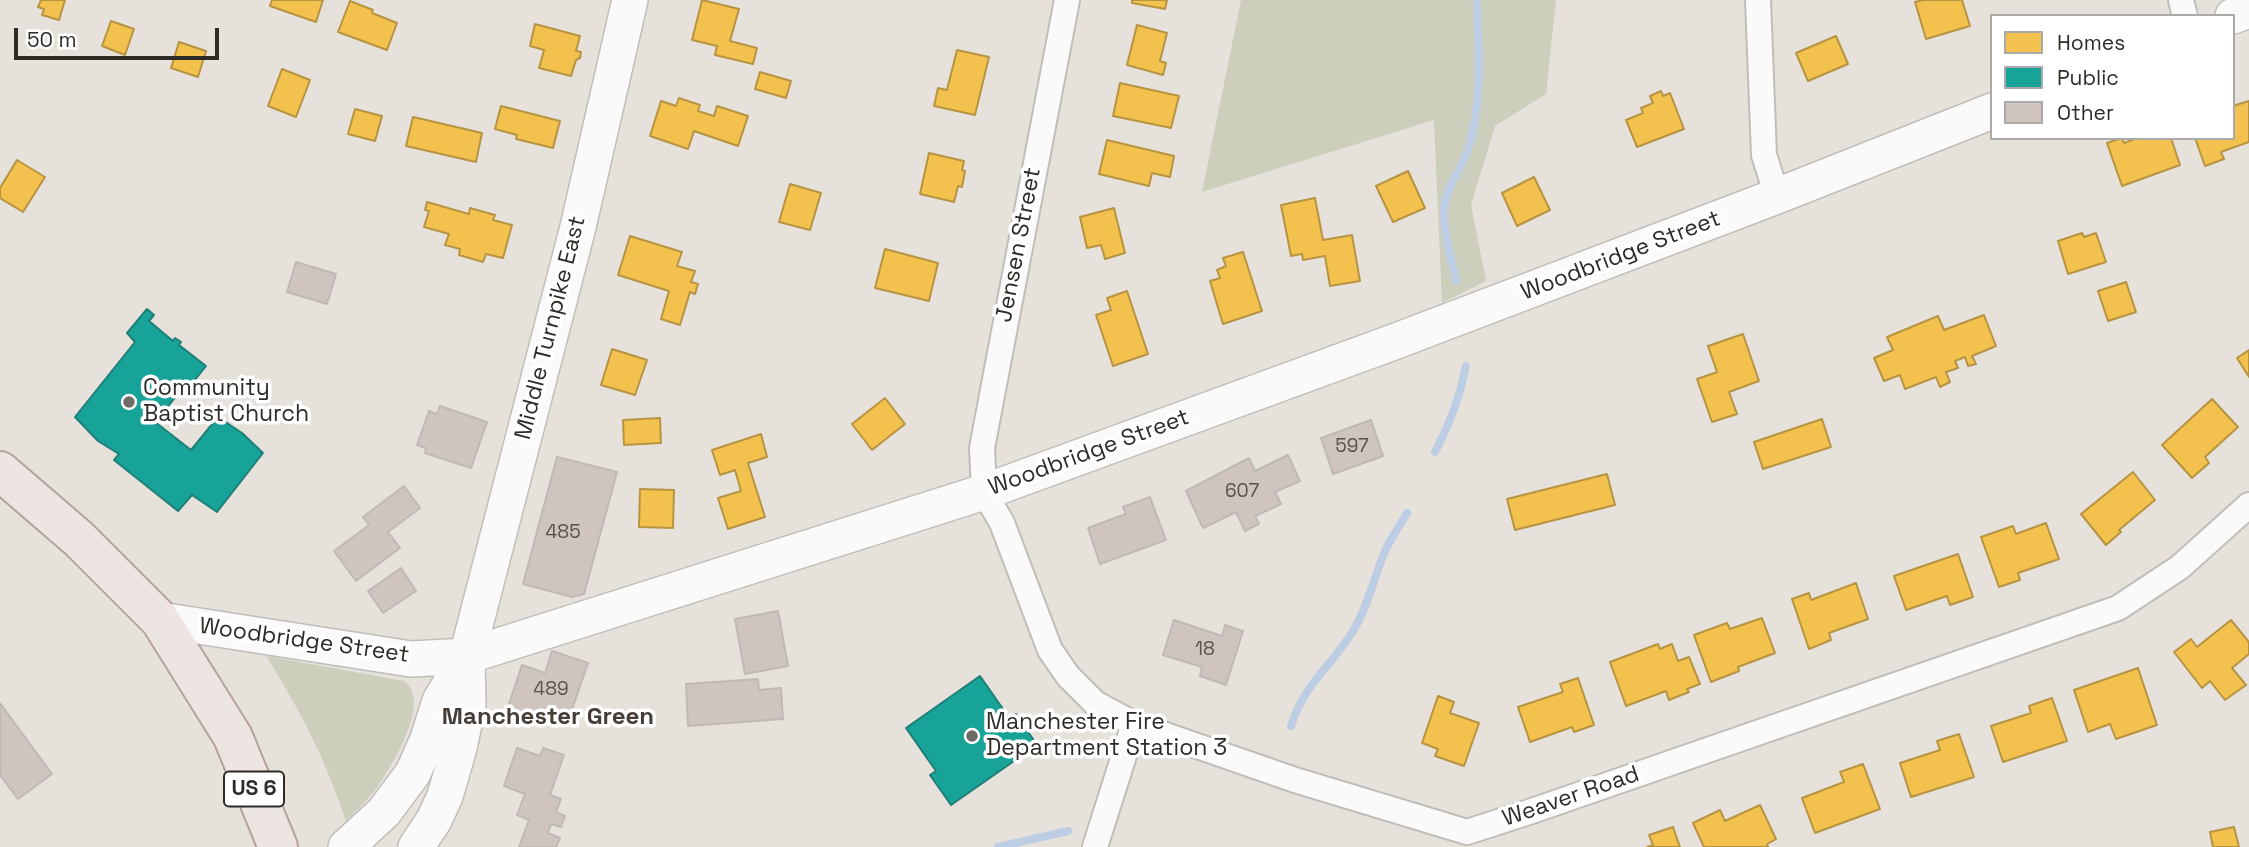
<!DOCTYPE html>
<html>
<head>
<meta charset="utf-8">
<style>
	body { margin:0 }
	#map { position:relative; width:2249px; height:847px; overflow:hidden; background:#e7e1dc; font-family:"Space Grotesk",sans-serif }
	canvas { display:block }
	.legend { position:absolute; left:1990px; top:14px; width:245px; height:126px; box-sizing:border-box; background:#fff; border:2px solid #abaaa9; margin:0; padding:9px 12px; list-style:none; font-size:21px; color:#2e2b27 }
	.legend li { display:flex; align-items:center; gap:14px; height:35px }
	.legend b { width:35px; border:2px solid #abaaa9 }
	.scale { position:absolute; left:14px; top:28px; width:205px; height:32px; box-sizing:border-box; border:4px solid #2e2b27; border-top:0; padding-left:9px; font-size:21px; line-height:24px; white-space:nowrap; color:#2e2b27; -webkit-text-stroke:5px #fff; paint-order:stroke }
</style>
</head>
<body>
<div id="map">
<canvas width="2249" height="847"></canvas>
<ul class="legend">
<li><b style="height:19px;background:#f2c14e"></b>Homes</li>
<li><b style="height:19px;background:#17a398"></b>Public</li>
<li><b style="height:19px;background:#cfc5be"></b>Other</li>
</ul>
<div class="scale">50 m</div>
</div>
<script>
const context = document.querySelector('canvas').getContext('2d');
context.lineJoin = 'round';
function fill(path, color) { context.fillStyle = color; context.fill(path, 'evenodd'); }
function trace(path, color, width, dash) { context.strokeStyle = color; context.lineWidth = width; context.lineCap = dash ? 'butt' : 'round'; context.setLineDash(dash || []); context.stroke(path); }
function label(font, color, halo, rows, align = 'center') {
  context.font = font + ' "Space Grotesk",sans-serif'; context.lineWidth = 7; context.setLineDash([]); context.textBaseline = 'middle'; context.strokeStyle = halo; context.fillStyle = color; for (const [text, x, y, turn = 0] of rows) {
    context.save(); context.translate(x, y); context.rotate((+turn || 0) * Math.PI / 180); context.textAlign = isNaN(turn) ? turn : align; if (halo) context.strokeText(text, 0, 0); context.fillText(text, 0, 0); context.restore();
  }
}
fill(new Path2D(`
	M 1241,0 L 1556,0 L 1546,94 L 1495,126 L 1471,205 L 1486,281 L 1442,303 L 1434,120 L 1202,192 Z
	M 266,656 L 404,681 C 433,700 391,768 376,789 C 368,800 356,810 346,821 C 326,761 300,709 266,656 Z`), '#cccfbc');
const homes = new Path2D(`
	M 41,0 L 65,0 L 59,20 L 42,15 L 44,9 L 38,7 Z
	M 272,0 L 323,0 L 316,22 L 270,6 Z
	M 702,0 L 739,9 L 730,41 L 757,48 L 753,64 L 715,55 L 717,46 L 692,40 Z
	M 1132,0 L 1167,0 L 1165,9 L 1132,3 Z
	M 1923,0 L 1962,0 L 1970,26 L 1926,39 L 1915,2 Z
	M 350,1 L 373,10 L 372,13 L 397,23 L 387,50 L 338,32 Z
	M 111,21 L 134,29 L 125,55 L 102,46 Z
	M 535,24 L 580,36 L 576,51 L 581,52 L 580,58 L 576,60 L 571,76 L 539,68 L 544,50 L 530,46 Z
	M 1137,25 L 1167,33 L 1160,61 L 1166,63 L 1163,75 L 1127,65 Z
	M 1836,36 L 1848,64 L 1808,81 L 1796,53 Z
	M 179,42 L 206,51 L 198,77 L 171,68 Z
	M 957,50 L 989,57 L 975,115 L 934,106 L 938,88 L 947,90 Z
	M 282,69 L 310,80 L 296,117 L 268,106 Z
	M 760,72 L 791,81 L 786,98 L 755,89 Z
	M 1120,83 L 1179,96 L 1171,128 L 1113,116 Z
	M 1661,91 L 1663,96 L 1670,93 L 1684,129 L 1637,147 L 1626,120 L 1643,113 L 1641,108 L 1653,103 L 1650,96 Z
	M 679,98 L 700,105 L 698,111 L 714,116 L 717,106 L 748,116 L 738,146 L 694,131 L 688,149 L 650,136 L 661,101 L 676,106 Z
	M 2249,101 L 2249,142 L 2221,152 L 2224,159 L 2205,166 L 2195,138 L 2233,138 L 2233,106 Z
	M 501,106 L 560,121 L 553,148 L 516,139 L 517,135 L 495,129 Z
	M 355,109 L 382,116 L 375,141 L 348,134 Z
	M 413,117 L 482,133 L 476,162 L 406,146 Z
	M 2122,138 L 2124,143 L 2137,138 L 2171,138 L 2180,165 L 2122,186 L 2107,143 Z
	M 1107,140 L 1174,156 L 1170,177 L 1152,173 L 1149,186 L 1099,174 Z
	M 929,153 L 964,161 L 962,170 L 965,171 L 962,187 L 958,186 L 954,202 L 920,194 Z
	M 17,160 L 45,177 L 23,212 L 0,198 L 0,188 Z
	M 1408,171 L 1425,208 L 1393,222 L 1376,186 Z
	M 1534,177 L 1550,210 L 1517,226 L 1502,193 Z
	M 790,184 L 821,193 L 810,230 L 779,222 Z
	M 1315,198 L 1323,240 L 1352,235 L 1360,281 L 1330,286 L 1325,256 L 1303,260 L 1302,254 L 1291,256 L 1281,205 Z
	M 427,202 L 469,214 L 470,208 L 495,215 L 493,220 L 512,225 L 503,258 L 486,254 L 483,262 L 459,255 L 460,249 L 445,245 L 449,234 L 424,227 L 429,211 L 425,210 Z
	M 1114,208 L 1125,253 L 1105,259 L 1101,245 L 1087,248 L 1080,217 Z
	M 2082,233 L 2084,237 L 2096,233 L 2106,262 L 2068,274 L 2058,241 Z
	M 630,236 L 682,252 L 677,266 L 695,271 L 691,282 L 698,284 L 695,294 L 690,292 L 680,325 L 661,319 L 669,291 L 618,275 Z
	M 885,249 L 938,263 L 929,301 L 875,288 Z
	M 1243,252 L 1262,311 L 1223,324 L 1210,281 L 1220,278 L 1217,270 L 1226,266 L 1223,258 Z
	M 2126,282 L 2136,312 L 2108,321 L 2098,291 Z
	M 1127,291 L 1148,354 L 1113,366 L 1096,315 L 1111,310 L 1107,298 Z
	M 1984,315 L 1996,346 L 1972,356 L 1976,364 L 1968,366 L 1965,357 L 1955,361 L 1958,368 L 1946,372 L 1950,382 L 1940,387 L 1936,377 L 1905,389 L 1900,375 L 1884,381 L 1874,358 L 1893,350 L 1887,337 L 1938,316 L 1944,330 Z
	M 1743,334 L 1759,381 L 1729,392 L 1737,414 L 1712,422 L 1697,379 L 1717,372 L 1708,346 Z
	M 612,349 L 647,360 L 635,395 L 601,385 Z
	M 2249,350 L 2249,377 L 2237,358 Z
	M 885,398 L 905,424 L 872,450 L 852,424 Z
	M 2212,399 L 2238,427 L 2205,457 L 2209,463 L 2192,478 L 2162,445 Z
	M 660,418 L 661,443 L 624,445 L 623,420 Z
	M 1822,419 L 1831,447 L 1763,469 L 1754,442 Z
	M 761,434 L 767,457 L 748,463 L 765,517 L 728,529 L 718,498 L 741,491 L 735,470 L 720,475 L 712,450 Z
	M 2133,472 L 2155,500 L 2119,530 L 2121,532 L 2106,545 L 2081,514 Z
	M 1607,474 L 1615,505 L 1515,530 L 1507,499 Z
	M 640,489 L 674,490 L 673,528 L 639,527 Z
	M 2046,523 L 2059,559 L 2018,573 L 2020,580 L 1999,587 L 1981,537 L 2013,526 L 2016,534 Z
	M 1958,554 L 1973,597 L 1950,605 L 1947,596 L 1906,610 L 1894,576 Z
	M 1856,583 L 1868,619 L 1829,633 L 1831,640 L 1809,649 L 1792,599 L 1809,593 L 1811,600 Z
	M 1762,618 L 1775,653 L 1738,667 L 1739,671 L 1711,682 L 1694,635 L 1727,623 L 1730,629 Z
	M 2231,620 L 2249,642 L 2249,654 L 2232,668 L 2246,685 L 2225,700 L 2210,681 L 2202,688 L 2174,652 L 2191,639 L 2197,647 Z
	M 1658,644 L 1660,649 L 1672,644 L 1678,661 L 1689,657 L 1700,684 L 1687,689 L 1689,692 L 1669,700 L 1666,691 L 1626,706 L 1610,662 Z
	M 2138,668 L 2157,725 L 2116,739 L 2110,724 L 2088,732 L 2074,690 Z
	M 1578,678 L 1594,725 L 1574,732 L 1572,727 L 1530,742 L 1518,707 L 1563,692 L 1560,684 Z
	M 1438,696 L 1454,702 L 1450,713 L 1479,723 L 1464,766 L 1435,756 L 1438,749 L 1422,743 Z
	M 2052,698 L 2067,741 L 2003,762 L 1991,726 L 2031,713 L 2029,706 Z
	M 1959,734 L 1974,777 L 1911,797 L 1900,763 L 1940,750 L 1937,741 Z
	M 1863,764 L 1880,809 L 1815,833 L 1802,798 L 1844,782 L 1840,772 Z
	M 1760,805 L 1776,839 L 1767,844 L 1768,847 L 1704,847 L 1693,823 L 1720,810 L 1725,821 Z
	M 1673,827 L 1680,847 L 1647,847 L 1653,845 L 1649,835 Z
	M 2234,827 L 2239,847 L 2213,847 L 2210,832 Z`);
fill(homes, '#f2c14e');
trace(homes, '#b79442', 2);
const public = new Path2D(`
	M 147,309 L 154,315 L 149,321 L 173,341 L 175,338 L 181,342 L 179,345 L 206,366 L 190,386 L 186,384 L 155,422 L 191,450 L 218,417 L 242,433 L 263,453 L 217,512 L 192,495 L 178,511 L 114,460 L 119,454 L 98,441 L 75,417 L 135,342 L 127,333 Z
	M 980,676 L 1010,719 L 1016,714 L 1037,745 L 951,805 L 930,775 L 936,771 L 906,728 Z`);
fill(public, '#17a398');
trace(public, '#1e7f76', 2);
trace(new Path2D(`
	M 1456,281 C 1451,256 1441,227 1445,201 C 1449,182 1464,165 1469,146 C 1483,100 1478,48 1477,0
	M 1435,452 C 1450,424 1460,397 1466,366
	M 1291,726 C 1305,682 1331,667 1353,631 C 1368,607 1374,577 1385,551 C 1391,538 1400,525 1407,513
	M 998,847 L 1068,831`), '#bccde4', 8);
const building = new Path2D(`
	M 296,262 L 336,274 L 327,304 L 287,292 Z
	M 440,406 L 487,422 L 471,468 L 425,453 L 426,448 L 417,445 L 429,411 L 437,414 Z
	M 1371,420 L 1383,456 L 1333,474 L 1321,438 Z
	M 1288,455 L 1300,481 L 1275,492 L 1281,504 L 1255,516 L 1259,524 L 1245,531 L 1236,512 L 1203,528 L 1186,491 L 1249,458 L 1255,471 Z
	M 557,457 L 617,472 L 584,594 L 572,597 L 523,584 Z
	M 404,486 L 420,508 L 388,532 L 400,548 L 356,581 L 334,551 L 369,525 L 363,517 Z
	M 1150,497 L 1166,540 L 1100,564 L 1088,528 L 1126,514 L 1123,507 Z
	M 401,568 L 416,591 L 383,613 L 368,591 Z
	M 778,611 L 788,666 L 745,674 L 735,619 Z
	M 1174,620 L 1222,636 L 1225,625 L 1243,631 L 1226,685 L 1200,676 L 1202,667 L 1163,655 Z
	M 552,651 L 588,663 L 566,727 L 508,707 L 522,665 L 545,673 Z
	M 758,679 L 759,690 L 781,688 L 783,719 L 688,726 L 686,684 Z
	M 0,703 L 52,774 L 18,799 L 0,775 Z
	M 517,748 L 540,756 L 543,748 L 564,755 L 550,795 L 561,799 L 556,812 L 565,816 L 561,827 L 551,824 L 548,833 L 560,838 L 556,847 L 519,847 L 529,820 L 517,815 L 525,794 L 504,786 Z`);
fill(building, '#cfc5be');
trace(building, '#beb9b6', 2);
const minor = new Path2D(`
	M 1067,0 L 982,448 L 984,492 L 1002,523 L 1050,650 L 1068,676 L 1095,703 L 1134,724 L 1295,780 L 1467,832 L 1529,812 L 2118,608 L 2180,567 L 2249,505
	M 1758,0 L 1764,155 L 1777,196
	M 2181,0 L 2185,16
	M 1095,847 L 1134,724`);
const secondary = new Path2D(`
	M 2233,16 L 2249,10
	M 160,620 L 411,659 L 467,656 L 984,492 L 1391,343 L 1777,196 L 1992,111
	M 346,847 L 384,812 L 413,773 L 428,739 L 440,701 L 467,656
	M 416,847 L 434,820 L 445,796 L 459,748 L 468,705 L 467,656 L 578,227 L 630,0`);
const primary = new Path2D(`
	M 0,471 L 79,539 L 160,620 L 233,737 L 278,847`);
trace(minor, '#c1bdb9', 28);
trace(secondary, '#c1bdb9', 38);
trace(primary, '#b2a39d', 42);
trace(minor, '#fbfafa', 24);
trace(secondary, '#fbfafa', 35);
trace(primary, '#ede5e2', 38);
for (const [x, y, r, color] of [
	[129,402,7,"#6f6b66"],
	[972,736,7,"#6f6b66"]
]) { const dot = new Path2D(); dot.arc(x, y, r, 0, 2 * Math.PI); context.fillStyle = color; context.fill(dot); trace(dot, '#fff', 2.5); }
label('19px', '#56524d', null, [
	["597",1352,447],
	["607",1242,492],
	["485",563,533],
	["18",1205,650],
	["489",551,690]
]);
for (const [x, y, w] of [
	[254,789,60]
]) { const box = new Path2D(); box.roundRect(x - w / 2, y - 17.5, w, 35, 5); context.fillStyle = '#fff'; context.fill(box); trace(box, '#2e2b27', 2); }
label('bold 21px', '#2e2b27', null, [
	["US 6",254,789]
]);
label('23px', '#2e2b27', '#fff', [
	["Jensen Street",1019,245,-79],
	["Woodbridge Street",1621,256,-21],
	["Middle Turnpike East",551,328,-76],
	["Woodbridge Street",1089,453,-20],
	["Woodbridge Street",304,641,8],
	["Weaver Road",1571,797,-19]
]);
label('23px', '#2e2b27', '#fff', [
	["Community",143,389],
	["Baptist Church",143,415],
	["Manchester Fire",986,723],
	["Department Station 3",986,749]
], 'left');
label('bold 24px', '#453d36', '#fff', [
	["Manchester Green",548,717]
]);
</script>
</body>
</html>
